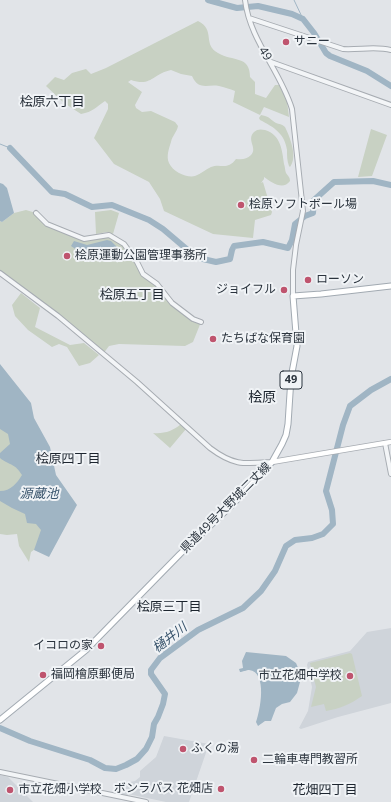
<!DOCTYPE html>
<html>
<head>
<meta charset="utf-8">
<style>
	body { margin:0 }
	canvas { display:block; background:#e1e4e8 }
</style>
</head>
<body>
<canvas width="391" height="802"></canvas>
<script>
const context = document.querySelector('canvas').getContext('2d');
context.lineJoin = 'round';
function fill(path, color) { context.fillStyle = color; context.fill(path, 'evenodd'); }
function trace(path, color, width, dash) { context.strokeStyle = color; context.lineWidth = width; context.lineCap = dash ? 'butt' : 'round'; context.setLineDash(dash || []); context.stroke(path); }
function label(font, color, halo, rows, align = 'center') {
  context.font = font + ' "Open Sans","Noto Sans JP",sans-serif'; context.lineWidth = 4; context.setLineDash([]); context.textBaseline = 'middle'; context.strokeStyle = halo; context.fillStyle = color; for (const [text, x, y, turn = 0] of rows) {
    context.save(); context.translate(x, y); context.rotate((+turn || 0) * Math.PI / 180); context.textAlign = isNaN(turn) ? turn : align; if (halo) context.strokeText(text, 0, 0); context.fillText(text, 0, 0); context.restore();
  }
}
fill(new Path2D(`
	M 391,628 L 391,703 L 338,717 L 301,729 L 299,728 L 308,711 L 312,687 L 307,665 L 308,662 L 350,651 L 367,632 Z
	M 164,736 L 209,744 L 189,802 L 166,802 L 128,794 L 127,796 L 122,795 L 125,783 L 135,781 L 140,777 L 140,771 L 156,757 Z
	M 0,775 L 8,777 L 33,802 L 0,802 Z`), '#cfd4da');
fill(new Path2D(`
	M 198,21 C 216,30 202,44 218,53 C 233,62 250,55 250,77 L 255,82 L 255,94 L 266,98 L 275,85 L 279,85 L 287,101 L 289,117 L 264,107 L 260,115 L 233,102 L 235,91 C 230,89 224,87 219,86 C 207,84 199,91 192,76 L 181,74 L 171,70 C 152,74 152,87 131,80 L 128,82 L 142,92 L 135,105 L 136,108 L 142,112 L 151,111 L 175,122 L 178,126 C 177,132 172,136 171,142 C 169,148 166,157 169,163 C 173,172 187,178 195,176 C 201,174 206,169 211,167 C 221,163 227,171 236,159 C 242,160 247,159 251,155 C 258,148 246,140 254,132 C 257,129 261,129 265,130 C 281,135 282,150 284,164 C 285,166 285,171 286,173 C 288,176 290,177 290,181 C 283,191 271,182 264,177 L 264,179 L 261,183 L 263,182 L 272,212 L 271,215 L 255,220 L 253,238 L 213,234 L 164,211 L 160,199 L 149,182 L 114,164 L 94,138 L 108,109 L 108,104 L 105,101 C 96,107 93,112 81,114 L 64,103 L 46,86 L 55,77 L 64,80 L 72,73 L 86,69 L 91,74 L 106,68 Z
	M 261,115 C 271,117 269,119 276,123 C 279,124 282,124 285,127 C 290,137 298,157 290,167 L 289,166 C 287,161 287,156 287,150 C 285,134 274,127 260,120 L 259,118 Z
	M 371,129 L 387,135 L 372,176 L 358,177 Z
	M 26,210 L 36,213 L 44,222 L 84,239 L 109,235 L 124,244 L 143,274 L 157,284 L 172,303 L 201,322 L 193,342 L 185,346 L 119,344 L 109,346 L 103,354 L 0,274 L 0,221 L 2,222 L 14,213 Z
	M 111,210 L 119,213 L 113,234 L 107,232 L 96,234 L 95,212 Z
	M 21,293 L 40,308 L 35,327 L 70,345 L 84,343 L 99,355 L 90,363 L 79,366 L 67,347 L 59,344 L 52,347 L 28,330 L 15,316 L 12,305 Z
	M 181,424 L 186,429 L 170,448 L 153,433 C 164,434 173,431 181,424 Z
	M 0,425 L 10,432 L 20,465 L 25,476 L 17,488 L 0,494 Z
	M 0,498 C 17,507 32,516 44,531 L 38,547 L 31,552 L 29,562 L 19,546 L 17,534 L 7,535 L 0,534 Z
	M 350,653 L 352,654 L 362,696 C 351,704 339,709 326,711 L 324,704 L 311,707 L 316,687 L 310,663 Z`), '#c8d1c3');
fill(new Path2D(`
	M 0,183 L 3,184 L 7,188 L 14,213 L 2,222 L 0,221 Z
	M 107,240 L 111,241 L 124,254 L 118,259 L 86,256 L 71,246 L 74,241 L 87,245 Z
	M 0,364 L 31,403 L 34,418 L 50,447 L 56,475 L 77,505 L 49,557 L 34,550 L 41,530 L 36,524 L 27,523 L 25,514 L 12,508 L 0,501 L 0,491 C 11,491 17,483 22,475 C 15,463 10,466 0,458 L 0,453 L 10,444 L 8,434 L 0,429 Z
	M 246,652 L 286,656 L 296,663 L 299,670 L 300,682 L 297,693 L 290,702 L 282,704 L 276,708 L 271,721 L 265,721 L 258,726 L 256,722 C 260,711 268,672 249,670 C 247,670 242,672 240,672 L 239,669 L 243,668 L 242,661 Z`), '#a0b5c4');
trace(new Path2D(`
	M 294,0 L 303,19
	M 0,144 L 10,148`), '#a0b5c4', 1);
trace(new Path2D(`
	M 208,0 L 237,8 L 258,6 L 292,14 L 303,19 L 314,33 L 326,53 L 330,56 L 367,71 L 391,86
	M 10,148 L 52,192 L 65,194 L 92,207 L 112,205 L 149,220 L 163,229 L 196,257 L 203,259 L 216,262 L 230,259 L 232,250 L 234,246 L 263,242 L 288,248 L 292,240 L 295,224 L 305,216 L 313,213 L 314,200 L 334,182 L 373,181 L 391,185
	M 0,728 L 30,741 L 90,760 L 105,768 L 116,769 L 126,765 L 137,759 L 146,749 L 152,737 L 154,724 L 158,717 L 163,704 L 165,694 L 151,674 L 151,670 L 160,658 L 198,630 L 243,608 L 261,591 L 275,571 L 286,546 L 295,540 L 312,538 L 323,534 L 333,524 L 332,510 L 326,491 L 343,425 L 350,406 L 371,390 L 391,379`), '#a0b5c4', 6);
const tertiary = new Path2D(`
	M 245,0 C 250,41 280,70 292,109 L 303,211 L 296,245 L 293,270 L 293,296
	M 249,18 L 343,49 C 359,50 376,46 391,50
	M 271,62 L 391,105
	M 36,213 L 47,224 L 84,239 L 109,235 L 124,244 L 137,262 L 143,274 L 157,284 L 172,303 L 193,319 L 201,322
	M 0,273 L 58,316 L 137,382 L 210,448 C 234,466 244,464 272,462
	M 385,443 L 391,474
	M 0,772 L 146,802`);
const secondary = new Path2D(`
	M 272,462 L 391,442`);
const primary = new Path2D(`
	M 0,720 L 86,650 L 180,554 L 230,507 L 272,462 L 282,444 L 286,435 L 288,424 L 291,378 L 297,346 L 293,296 L 321,294 L 391,286`);
trace(tertiary, '#a7acb2', 6);
trace(secondary, '#a7acb2', 6);
trace(primary, '#a2aab2', 7);
trace(tertiary, '#f3f5f7', 4);
trace(secondary, '#fff', 4.5);
trace(primary, '#fff', 5);
for (const [x, y, r, color] of [
	[286,42,4,"#bf546e"],
	[241,205,4,"#bf546e"],
	[67,256,4,"#bf546e"],
	[308,280,4,"#bf546e"],
	[284,290,4,"#bf546e"],
	[213,339,4,"#bf546e"],
	[101,646,4,"#bf546e"],
	[43,675,4,"#bf546e"],
	[350,676,4,"#bf546e"],
	[183,749,4,"#bf546e"],
	[254,760,4,"#bf546e"],
	[221,789,4,"#bf546e"],
	[10,790,4,"#bf546e"]
]) { const dot = new Path2D(); dot.arc(x, y, r, 0, 2 * Math.PI); context.fillStyle = color; context.fill(dot); trace(dot, '#f0f3f6', 1.5); }
for (const [x, y, w] of [
	[291,380,22]
]) { const box = new Path2D(); box.roundRect(x - w / 2, y - 9, w, 18, 3); context.fillStyle = '#f0f3f6'; context.fill(box); trace(box, '#2b343e', 1); }
label('bold 11px', '#2b343e', null, [
	["49",291,380]
]);
label('12px', '#2b343e', '#f0f3f6', [
	["サニー",294,42],
	["桧原ソフトボール場",249,205],
	["桧原運動公園管理事務所",75,256],
	["ローソン",316,280],
	["ジョイフル",276,290,"right"],
	["たちばな保育園",221,339],
	["イコロの家",93,646,"right"],
	["福岡檜原郵便局",51,675],
	["市立花畑中学校",342,676,"right"],
	["ふくの湯",191,749],
	["二輪車専門教習所",262,760],
	["ボンラパス 花畑店",213,789,"right"],
	["市立花畑小学校",18,790]
], 'left');
label('12px', '#2b343e', '#f0f3f6', [
	["49",265,54,58],
	["県道49号大野城二丈線",226,508,-45]
]);
label('13px', '#1d252f', '#f0f3f6', [
	["桧原六丁目",52,102],
	["桧原五丁目",132,295],
	["桧原四丁目",68,459],
	["桧原三丁目",169,607],
	["花畑四丁目",325,790]
]);
label('italic 13px', '#3a556d', '#f0f3f6', [
	["源蔵池",39,494],
	["樋井川",170,638,-38]
]);
label('14px', '#1d252f', '#f0f3f6', [
	["桧原",262,398]
]);
</script>
</body>
</html>
